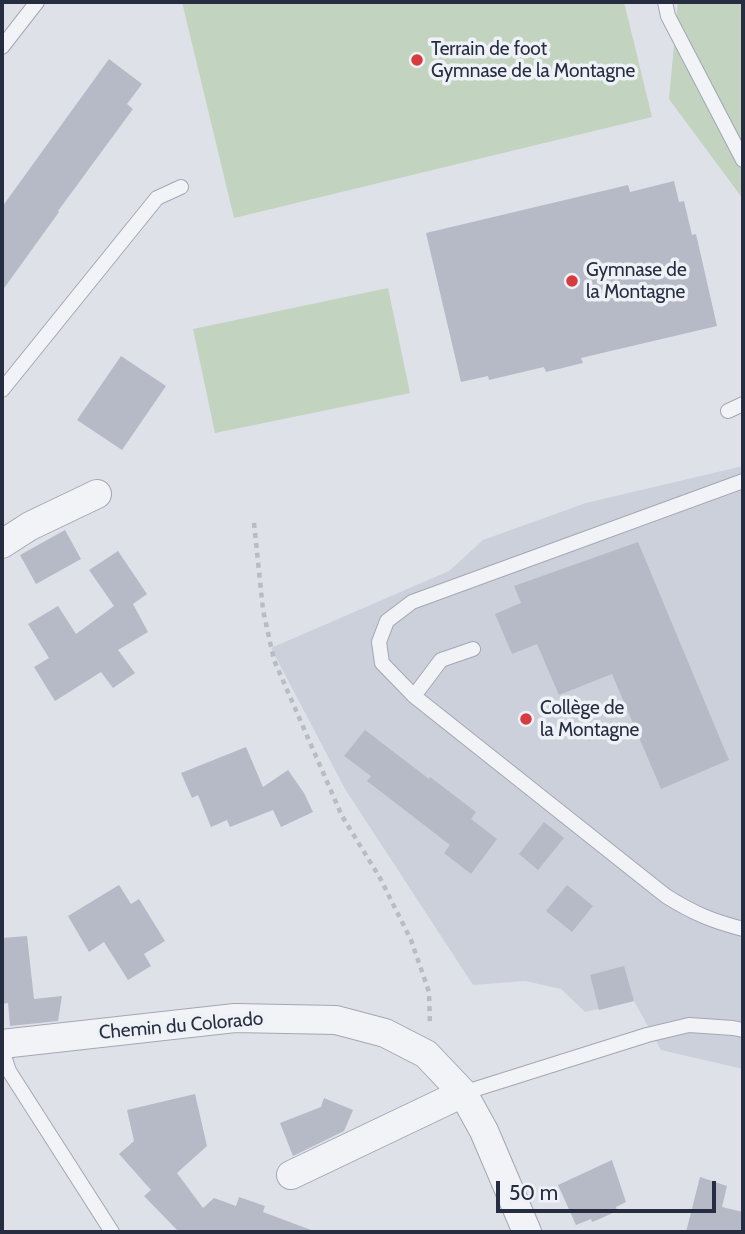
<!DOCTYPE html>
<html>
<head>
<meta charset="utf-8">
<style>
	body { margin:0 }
	#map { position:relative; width:745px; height:1234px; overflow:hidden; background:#dfe1e9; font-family:Cabin,sans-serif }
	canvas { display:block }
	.frame { position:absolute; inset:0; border:4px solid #272d41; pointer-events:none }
	.scale { position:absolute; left:496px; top:1181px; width:220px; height:32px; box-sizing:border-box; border:4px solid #272d41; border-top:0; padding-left:9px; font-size:21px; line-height:24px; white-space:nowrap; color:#272d41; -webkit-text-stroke:5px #eef1f6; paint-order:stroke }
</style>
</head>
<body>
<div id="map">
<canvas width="745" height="1234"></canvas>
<div class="frame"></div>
<div class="scale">50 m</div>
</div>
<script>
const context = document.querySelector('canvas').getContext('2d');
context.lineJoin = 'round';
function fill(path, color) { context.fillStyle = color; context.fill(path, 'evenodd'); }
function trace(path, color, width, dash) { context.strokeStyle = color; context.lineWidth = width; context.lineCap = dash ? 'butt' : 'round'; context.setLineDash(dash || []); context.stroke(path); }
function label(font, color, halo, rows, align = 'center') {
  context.font = font + ' Cabin,sans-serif'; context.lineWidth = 7; context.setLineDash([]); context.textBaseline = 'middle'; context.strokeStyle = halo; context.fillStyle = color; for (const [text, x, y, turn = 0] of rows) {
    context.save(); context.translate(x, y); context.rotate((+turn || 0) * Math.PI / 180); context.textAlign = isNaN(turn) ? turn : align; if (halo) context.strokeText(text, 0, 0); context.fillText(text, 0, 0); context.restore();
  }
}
fill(new Path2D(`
	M 743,466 L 743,1069 L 661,1050 L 634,1001 L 585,1012 L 561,989 L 525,981 L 473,985 L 345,789 L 271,648 L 449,571 L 483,540 L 586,503 Z`), '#ccd0db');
fill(new Path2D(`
	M 182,2 L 624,2 L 652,117 L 234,218 Z
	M 678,2 L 743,2 L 743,199 L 669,99 Z
	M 388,288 L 410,393 L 215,433 L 193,329 Z`), '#c2d3bf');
fill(new Path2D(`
	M 109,59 L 142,84 L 127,104 L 133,109 L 58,211 L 59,212 L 2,291 L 2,207 Z
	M 674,181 L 679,202 L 684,201 L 692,235 L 696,234 L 717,326 L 581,358 L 583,363 L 546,372 L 544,367 L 489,380 L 488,376 L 461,382 L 426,233 L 628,185 L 630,192 Z
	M 121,356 L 166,386 L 122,450 L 77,420 Z
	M 65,530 L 81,559 L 36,584 L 20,555 Z
	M 638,542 L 729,760 L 661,789 L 612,674 L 559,695 L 537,644 L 512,654 L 495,614 L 521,603 L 514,586 Z
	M 118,551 L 147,594 L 133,604 L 148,632 L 118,650 L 135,673 L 113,688 L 101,672 L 55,701 L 34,667 L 49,658 L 28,624 L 58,606 L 76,634 L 114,606 L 89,570 Z
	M 365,730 L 429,779 L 430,777 L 476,812 L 471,819 L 497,839 L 471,874 L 444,853 L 450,845 L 367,781 L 371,776 L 344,756 Z
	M 246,747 L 263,787 L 288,770 L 304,793 L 313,812 L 281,827 L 273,810 L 230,827 L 227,820 L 211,827 L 198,795 L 192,798 L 181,773 Z
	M 544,822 L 564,838 L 538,870 L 519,854 Z
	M 119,885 L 131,904 L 139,899 L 165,941 L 144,954 L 151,966 L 128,980 L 104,942 L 89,952 L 68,916 Z
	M 567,885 L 593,906 L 572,932 L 546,911 Z
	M 27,936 L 34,999 L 62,996 L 58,1021 L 10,1026 L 8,1003 L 2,1004 L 2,938 Z
	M 624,966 L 634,1001 L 599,1010 L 590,975 Z
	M 195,1094 L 207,1146 L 177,1173 L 203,1208 L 214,1198 L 236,1206 L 239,1197 L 265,1206 L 263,1212 L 311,1230 L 310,1232 L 174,1232 L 177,1230 L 144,1196 L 151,1190 L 119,1154 L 134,1141 L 127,1110 Z
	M 324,1098 L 353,1110 L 344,1131 L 293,1156 L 280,1123 L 321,1107 Z
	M 612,1160 L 626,1202 L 616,1207 L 617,1211 L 604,1217 L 592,1222 L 591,1219 L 576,1225 L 558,1185 Z
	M 700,1177 L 727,1186 L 722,1207 L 743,1212 L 743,1232 L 686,1232 Z`), '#b5bac6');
const lane = new Path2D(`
	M 665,2 L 668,16 L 743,160
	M 2,47 L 37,2
	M 2,390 L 157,198 L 181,187
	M 728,411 L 743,404
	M 473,649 L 441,660 L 414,696 L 666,896 C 693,913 712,921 743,929
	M 414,696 L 382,663 L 379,642 L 387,621 L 412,602 L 743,481
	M 2,1050 L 9,1071 L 112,1232
	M 463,1093 L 647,1035 L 689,1025 L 733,1028 L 743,1030`);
const street = new Path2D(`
	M 2,544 L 30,526 L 97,494
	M 2,1044 L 235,1018 L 336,1020 L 385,1033 L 426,1054 L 463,1093 L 484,1131 L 527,1232
	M 291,1175 L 463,1093`);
trace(lane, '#a4a7b3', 16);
trace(street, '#a4a7b3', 30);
trace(new Path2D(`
	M 254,523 L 263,610 L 274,660 L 342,816 L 380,878 L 411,940 L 429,992 L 430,1026`), '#b9bcc4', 4.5, [5, 5]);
trace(lane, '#f2f3f7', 14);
trace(street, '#f2f3f7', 28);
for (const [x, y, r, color] of [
	[417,60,7,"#d63b3f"],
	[572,281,7,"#d63b3f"],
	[526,719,7,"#d63b3f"]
]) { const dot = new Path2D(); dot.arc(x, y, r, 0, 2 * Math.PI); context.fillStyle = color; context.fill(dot); trace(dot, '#eef1f6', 2.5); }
label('19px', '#272d41', '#eef1f6', [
	["Terrain de foot",431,49],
	["Gymnase de la Montagne",431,71],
	["Gymnase de",586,270],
	["la Montagne",586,292],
	["Collège de",540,708],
	["la Montagne",540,730]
], 'left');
label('19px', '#272d41', '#eef1f6', [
	["Chemin du Colorado",181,1026,-5]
]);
</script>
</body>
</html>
